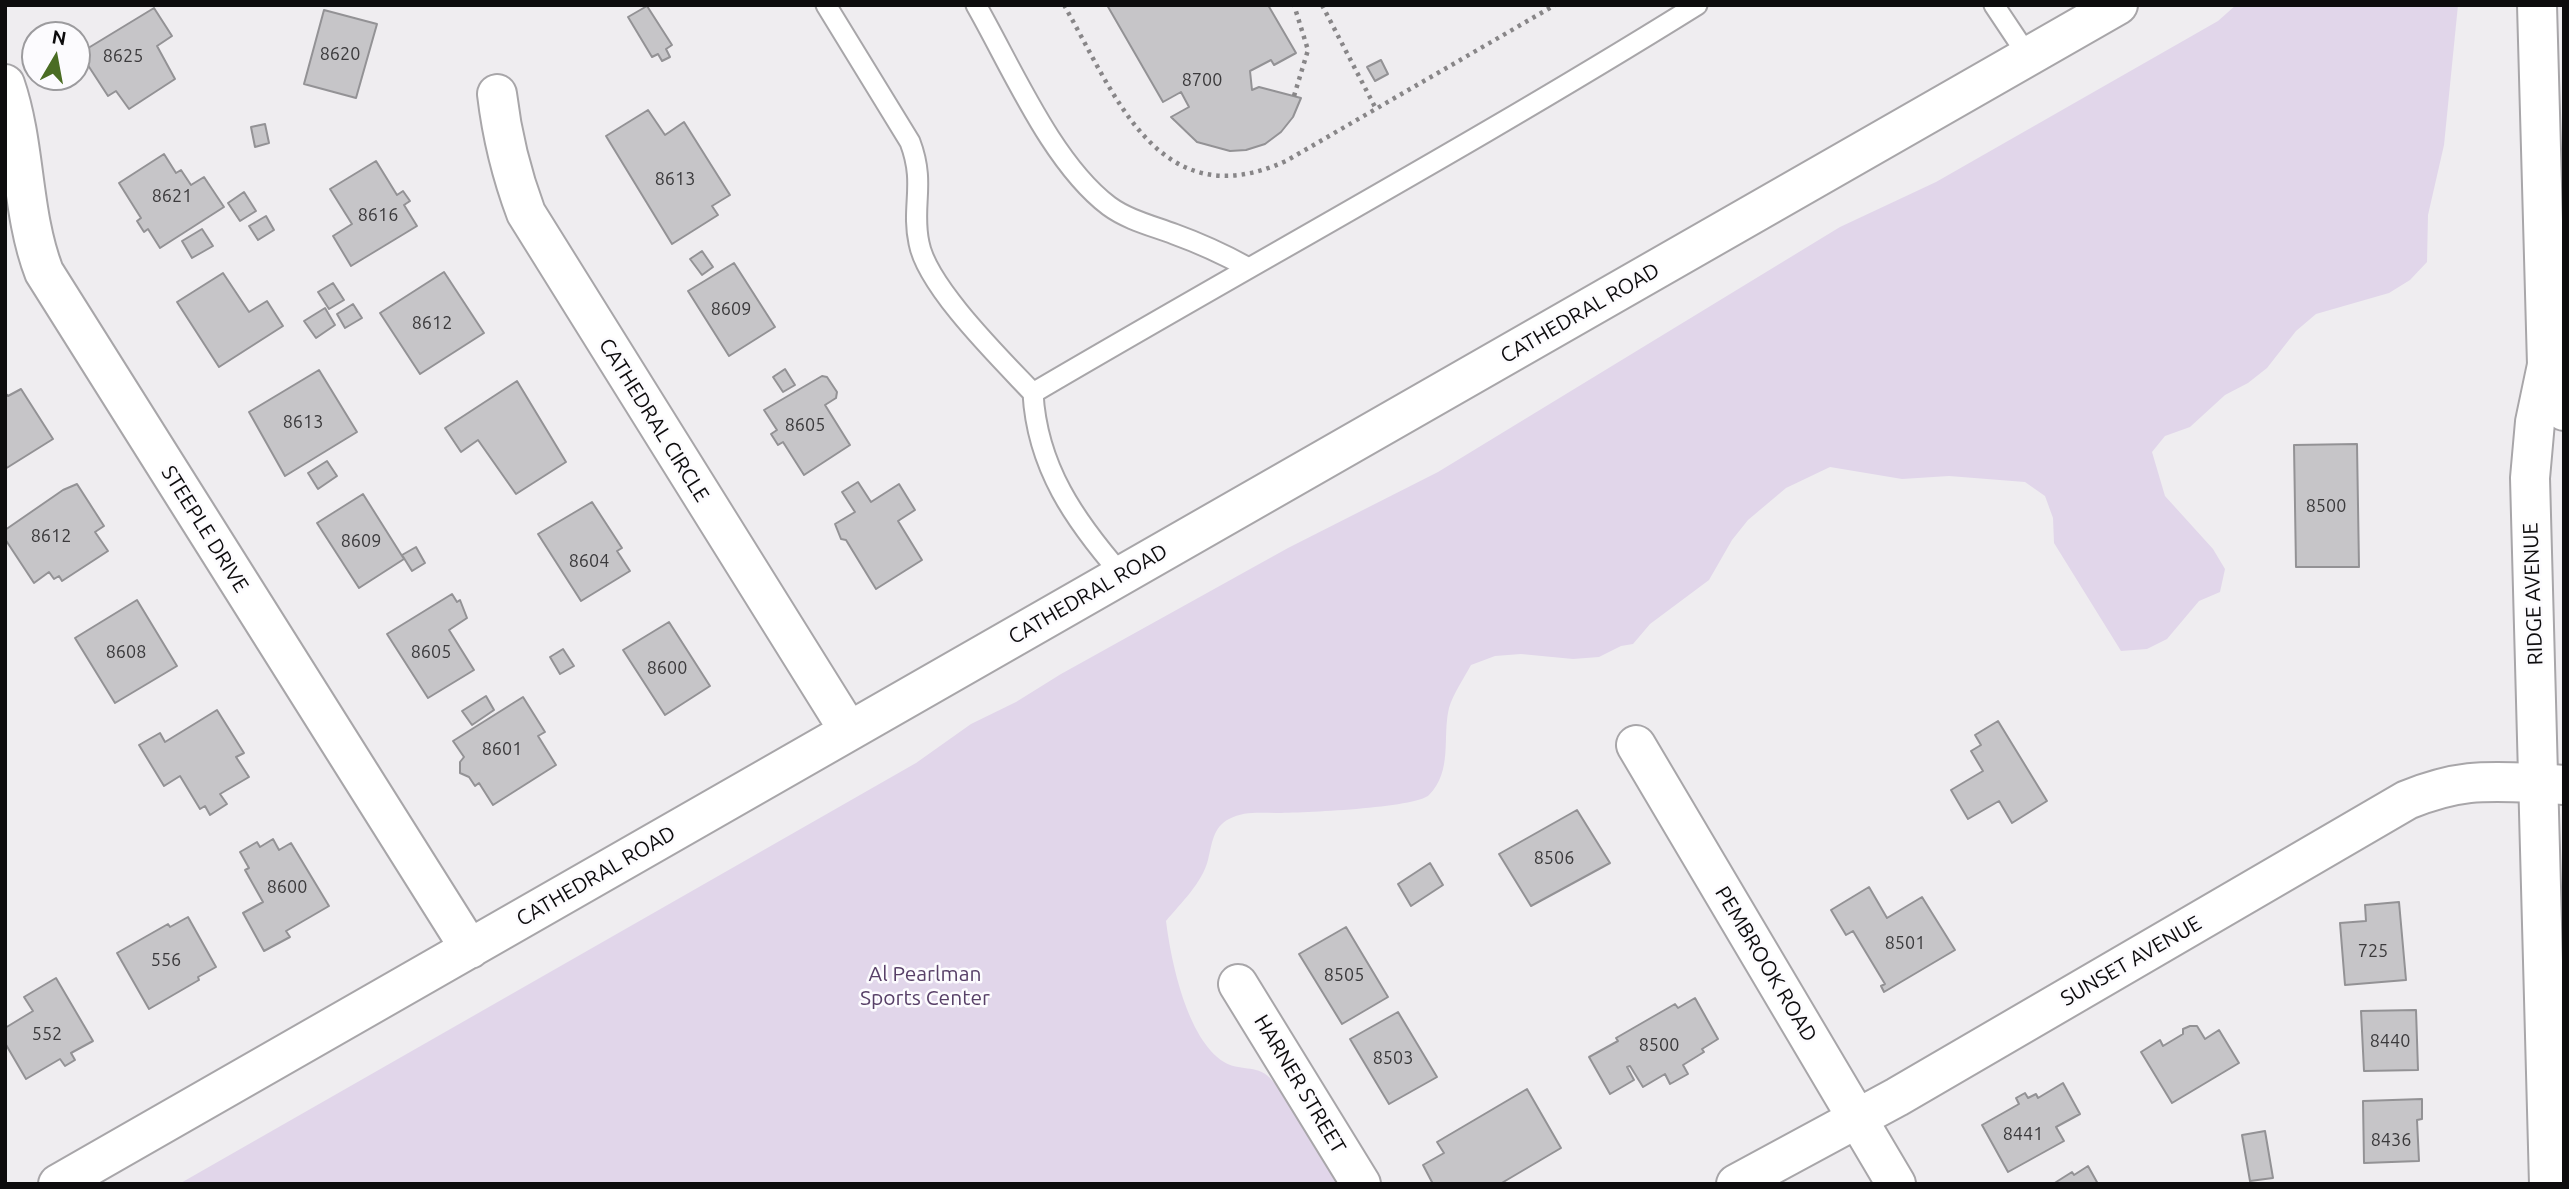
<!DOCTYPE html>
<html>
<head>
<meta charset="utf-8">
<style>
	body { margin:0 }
	#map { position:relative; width:2569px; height:1189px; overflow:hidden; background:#efedf0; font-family:Ubuntu,sans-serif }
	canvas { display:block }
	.frame { position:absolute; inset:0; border:7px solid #0d0c0d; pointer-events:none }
	.north { position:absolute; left:21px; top:21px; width:70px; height:70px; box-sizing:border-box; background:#fcfbfe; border:2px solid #9c9b9e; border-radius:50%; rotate:10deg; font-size:19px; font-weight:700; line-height:28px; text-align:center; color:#0d0c0d }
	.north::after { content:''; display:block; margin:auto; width:24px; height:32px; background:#4a6c23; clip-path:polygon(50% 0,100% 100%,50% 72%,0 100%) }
</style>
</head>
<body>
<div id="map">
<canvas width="2569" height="1189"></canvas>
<div class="frame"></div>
<div class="north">N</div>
</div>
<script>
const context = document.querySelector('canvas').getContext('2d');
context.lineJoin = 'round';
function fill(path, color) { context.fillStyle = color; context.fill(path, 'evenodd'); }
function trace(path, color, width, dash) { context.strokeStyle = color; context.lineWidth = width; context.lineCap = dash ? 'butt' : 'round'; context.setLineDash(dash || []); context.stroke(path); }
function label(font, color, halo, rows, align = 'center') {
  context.font = font + ' Ubuntu,sans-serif'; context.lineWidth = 5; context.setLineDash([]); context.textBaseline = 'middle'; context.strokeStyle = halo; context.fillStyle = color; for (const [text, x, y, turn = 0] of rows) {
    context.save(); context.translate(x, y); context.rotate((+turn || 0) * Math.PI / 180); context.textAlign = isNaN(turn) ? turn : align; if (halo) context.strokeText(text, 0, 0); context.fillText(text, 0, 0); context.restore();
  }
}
fill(new Path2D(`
	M 2236,5 L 2458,5 L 2444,145 L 2428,215 L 2427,262 L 2410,280 L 2389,293 L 2316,314 L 2296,331 L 2267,368 L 2248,383 L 2225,395 L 2190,427 L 2165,436 L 2152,452 L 2165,496 L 2213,549 L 2225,569 L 2220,592 L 2199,601 L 2167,639 L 2147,649 L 2121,651 L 2054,543 L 2053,518 L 2045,496 L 2025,482 L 1949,476 L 1902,479 L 1830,467 L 1786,488 L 1748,520 L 1732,540 L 1709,580 L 1650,624 L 1633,644 L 1621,646 L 1599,657 L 1573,659 L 1521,654 L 1495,656 L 1471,665 C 1464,678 1453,694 1449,708 C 1442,737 1453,771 1429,795 C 1416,808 1300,813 1276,813 C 1260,813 1244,811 1229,819 C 1213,827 1212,844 1208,860 C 1202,883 1181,903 1166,921 C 1171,961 1187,1039 1224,1062 C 1238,1071 1257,1065 1269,1077 C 1299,1108 1320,1147 1342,1184 L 179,1184 L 916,763 L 971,724 L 1016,702 L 1061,674 L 1288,548 L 1438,472 L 1840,227 L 1936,182 L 2218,21 Z`), '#e1d6ea');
const building = new Path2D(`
	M 1107,5 L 1268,5 L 1296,53 L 1274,65 L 1271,60 L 1250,71 L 1252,90 L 1259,87 L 1301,98 L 1293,117 L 1281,132 L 1265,144 L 1246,150 L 1230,151 L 1197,142 L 1171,117 L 1189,107 L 1181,92 L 1163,102 Z
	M 647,6 L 672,45 L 666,49 L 670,57 L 662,61 L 658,54 L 652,57 L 628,17 Z
	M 154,8 L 172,36 L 157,46 L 175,79 L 129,109 L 116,91 L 108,96 L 80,53 Z
	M 324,10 L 377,24 L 356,98 L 304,84 Z
	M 1381,60 L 1388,74 L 1375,81 L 1367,67 Z
	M 648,110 L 665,135 L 684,122 L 730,195 L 712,206 L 718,215 L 672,244 L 606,136 Z
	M 265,124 L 269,143 L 255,147 L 251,127 Z
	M 164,154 L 176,173 L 181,170 L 191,185 L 204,177 L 224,207 L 160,248 L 148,229 L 144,232 L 137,221 L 141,218 L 119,183 Z
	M 376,161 L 397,195 L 403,191 L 410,201 L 404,205 L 417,226 L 351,266 L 333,236 L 352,224 L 330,189 Z
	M 244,192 L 256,211 L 240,221 L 228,203 Z
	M 266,216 L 274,230 L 258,240 L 249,226 Z
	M 202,229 L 213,246 L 192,258 L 182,241 Z
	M 702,251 L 713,267 L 702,275 L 690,259 Z
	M 734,263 L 775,327 L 729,356 L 688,291 Z
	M 444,272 L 484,333 L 420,374 L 380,313 Z
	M 223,273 L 249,312 L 267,301 L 283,326 L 219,367 L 177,302 Z
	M 333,283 L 344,300 L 329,309 L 318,292 Z
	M 353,304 L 362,318 L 345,328 L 337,314 Z
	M 325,308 L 335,325 L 316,338 L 304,321 Z
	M 785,369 L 795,385 L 783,392 L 773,377 Z
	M 319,370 L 357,432 L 285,476 L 249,412 Z
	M 822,376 L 827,377 L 837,392 L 836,398 L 825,405 L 850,445 L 804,475 L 783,442 L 778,445 L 771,434 L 777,430 L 764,410 Z
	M 517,381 L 566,462 L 516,494 L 478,440 L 461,452 L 445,428 Z
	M 21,389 L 53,439 L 5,469 L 5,393 L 8,396 Z
	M 2357,444 L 2359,567 L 2296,567 L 2294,445 Z
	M 327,461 L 337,476 L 318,489 L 308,473 Z
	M 858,482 L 871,502 L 899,484 L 915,510 L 898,521 L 922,560 L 876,589 L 846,540 L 841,539 L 835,524 L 855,512 L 842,492 Z
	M 77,484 L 104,526 L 95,532 L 108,551 L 62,581 L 59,576 L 54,579 L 49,572 L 34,583 L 5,539 L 5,530 L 63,490 Z
	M 363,494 L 404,559 L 359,588 L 317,523 Z
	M 592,502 L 622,548 L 617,551 L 630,571 L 581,601 L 538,534 Z
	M 416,547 L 425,563 L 412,571 L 402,555 Z
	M 452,594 L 457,602 L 460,600 L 467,618 L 449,630 L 474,670 L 428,698 L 387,634 Z
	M 137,600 L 177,666 L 115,703 L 75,638 Z
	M 669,622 L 710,686 L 665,715 L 623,650 Z
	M 563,649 L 574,666 L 560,674 L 550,657 Z
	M 486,696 L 494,710 L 472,725 L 462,711 Z
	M 523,697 L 545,732 L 538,736 L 556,765 L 493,805 L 479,783 L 475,786 L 469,777 L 460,773 L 460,762 L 464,757 L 453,741 Z
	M 217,710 L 244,753 L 236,757 L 249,777 L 220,794 L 227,804 L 210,815 L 205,806 L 200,809 L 180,776 L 164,786 L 139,745 L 160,733 L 165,742 Z
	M 1998,721 L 2047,801 L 2012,823 L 1999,801 L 1968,819 L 1951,790 L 1983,771 L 1971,751 L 1981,745 L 1975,735 Z
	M 1577,810 L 1610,863 L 1531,906 L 1499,854 Z
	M 273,839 L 279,850 L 291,843 L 329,906 L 286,931 L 290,937 L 264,951 L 243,913 L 263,902 L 245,870 L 249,868 L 240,852 L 257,842 L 260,847 Z
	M 1430,863 L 1443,885 L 1411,906 L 1398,884 Z
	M 1869,887 L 1887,918 L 1922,897 L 1955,950 L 1884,992 L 1881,986 L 1885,984 L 1853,931 L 1846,935 L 1831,910 Z
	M 2399,902 L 2406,980 L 2345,985 L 2340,923 L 2366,921 L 2365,905 Z
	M 188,917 L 216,967 L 198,977 L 199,980 L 149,1009 L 117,953 L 168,924 L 170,927 Z
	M 1346,927 L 1388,997 L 1342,1024 L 1299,954 Z
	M 56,978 L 93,1041 L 71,1053 L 75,1060 L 65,1066 L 60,1059 L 26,1079 L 5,1043 L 5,1028 L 33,1011 L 24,997 Z
	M 1695,998 L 1718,1039 L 1702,1049 L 1704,1052 L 1683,1065 L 1688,1074 L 1670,1084 L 1665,1074 L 1643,1087 L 1630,1066 L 1627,1067 L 1634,1080 L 1610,1094 L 1589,1057 L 1618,1041 L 1616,1038 L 1675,1004 L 1678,1008 Z
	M 2416,1010 L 2418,1070 L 2364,1071 L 2361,1011 Z
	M 1398,1012 L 1437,1077 L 1389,1104 L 1350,1039 Z
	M 2190,1026 L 2197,1026 L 2205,1039 L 2219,1030 L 2239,1063 L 2172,1103 L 2141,1052 L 2160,1040 L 2163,1046 L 2183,1034 L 2183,1029 Z
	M 2063,1083 L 2080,1114 L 2056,1127 L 2064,1141 L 2008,1172 L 1982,1125 L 2019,1104 L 2016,1098 L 2025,1093 L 2028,1098 L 2036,1094 L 2038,1098 Z
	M 1527,1089 L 1561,1148 L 1500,1184 L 1433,1184 L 1423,1165 L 1444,1153 L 1437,1142 Z
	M 2422,1099 L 2422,1119 L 2417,1120 L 2419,1161 L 2364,1163 L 2363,1101 Z
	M 2265,1131 L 2273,1178 L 2250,1181 L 2242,1135 Z
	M 2088,1166 L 2098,1184 L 2053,1184 L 2072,1172 L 2074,1175 Z`);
fill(building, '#c6c5c8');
trace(building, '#939295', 2);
const lane = new Path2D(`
	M 826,5 L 910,142 C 926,184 911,206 919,243 C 927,287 1002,360 1033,393
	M 976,5 C 1012,68 1052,163 1109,206 C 1128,220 1153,226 1174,234 C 1199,243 1223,254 1247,267
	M 1994,5 L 2028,56
	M 1122,575 C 1075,521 1037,467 1033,393 C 1254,263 1479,141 1697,5`);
const street = new Path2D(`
	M 5,84 C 26,145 21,212 44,272 L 470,949
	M 497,94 C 502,136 511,173 526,213 L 849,731
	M 1636,745 L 1896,1184
	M 1238,984 L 1361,1184
	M 58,1184 L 2118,5
	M 1736,1184 L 1897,1097 L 2407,800 C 2459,779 2484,781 2538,783`);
const secondary = new Path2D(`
	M 2547,365 L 2535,422 L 2530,478 L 2549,1184`);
const primary = new Path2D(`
	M 2537,5 L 2547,365 L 2564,411
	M 2538,783 L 2564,785`);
trace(lane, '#a8a6a9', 23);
trace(street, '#a8a6a9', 42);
trace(secondary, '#a8a6a9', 42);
trace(primary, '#a8a6a9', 42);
trace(new Path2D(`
	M 1064,5 C 1115,94 1158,219 1286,161 L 1555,5
	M 1322,5 L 1375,107
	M 1294,96 L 1308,50 L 1294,5`), '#888688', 4.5, [3.5, 5]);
trace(lane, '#fff', 19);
trace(street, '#fff', 38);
trace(secondary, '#fff', 38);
trace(primary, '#fff', 38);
label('18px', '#3b3a3c', null, [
	["8620",340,54],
	["8625",123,56],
	["8700",1202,80],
	["8613",675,179],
	["8621",172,196],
	["8616",378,215],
	["8609",731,309],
	["8612",432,323],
	["8613",303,422],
	["8605",805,425],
	["8500",2326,506],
	["8612",51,536],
	["8609",361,541],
	["8604",589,561],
	["8608",126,652],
	["8605",431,652],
	["8600",667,668],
	["8601",502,749],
	["8506",1554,858],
	["8600",287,887],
	["8501",1905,943],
	["725",2373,951],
	["556",166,960],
	["8505",1344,975],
	["552",47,1034],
	["8440",2390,1041],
	["8500",1659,1045],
	["8503",1393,1058],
	["8441",2023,1134],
	["8436",2391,1140]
]);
label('21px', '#0d0c0d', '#fcfbfe', [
	["CATHEDRAL ROAD",1580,313,-30],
	["CATHEDRAL CIRCLE",654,420,58],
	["STEEPLE DRIVE",205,529,58],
	["CATHEDRAL ROAD",1088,594,-30],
	["RIDGE AVENUE",2533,594,-92],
	["CATHEDRAL ROAD",596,876,-30],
	["SUNSET AVENUE",2131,961,-30],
	["PEMBROOK ROAD",1766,964,59],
	["HARNER STREET",1300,1084,59]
]);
label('21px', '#584068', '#fcfbfe', [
	["Al Pearlman",925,974],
	["Sports Center",925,998]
]);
</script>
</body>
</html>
